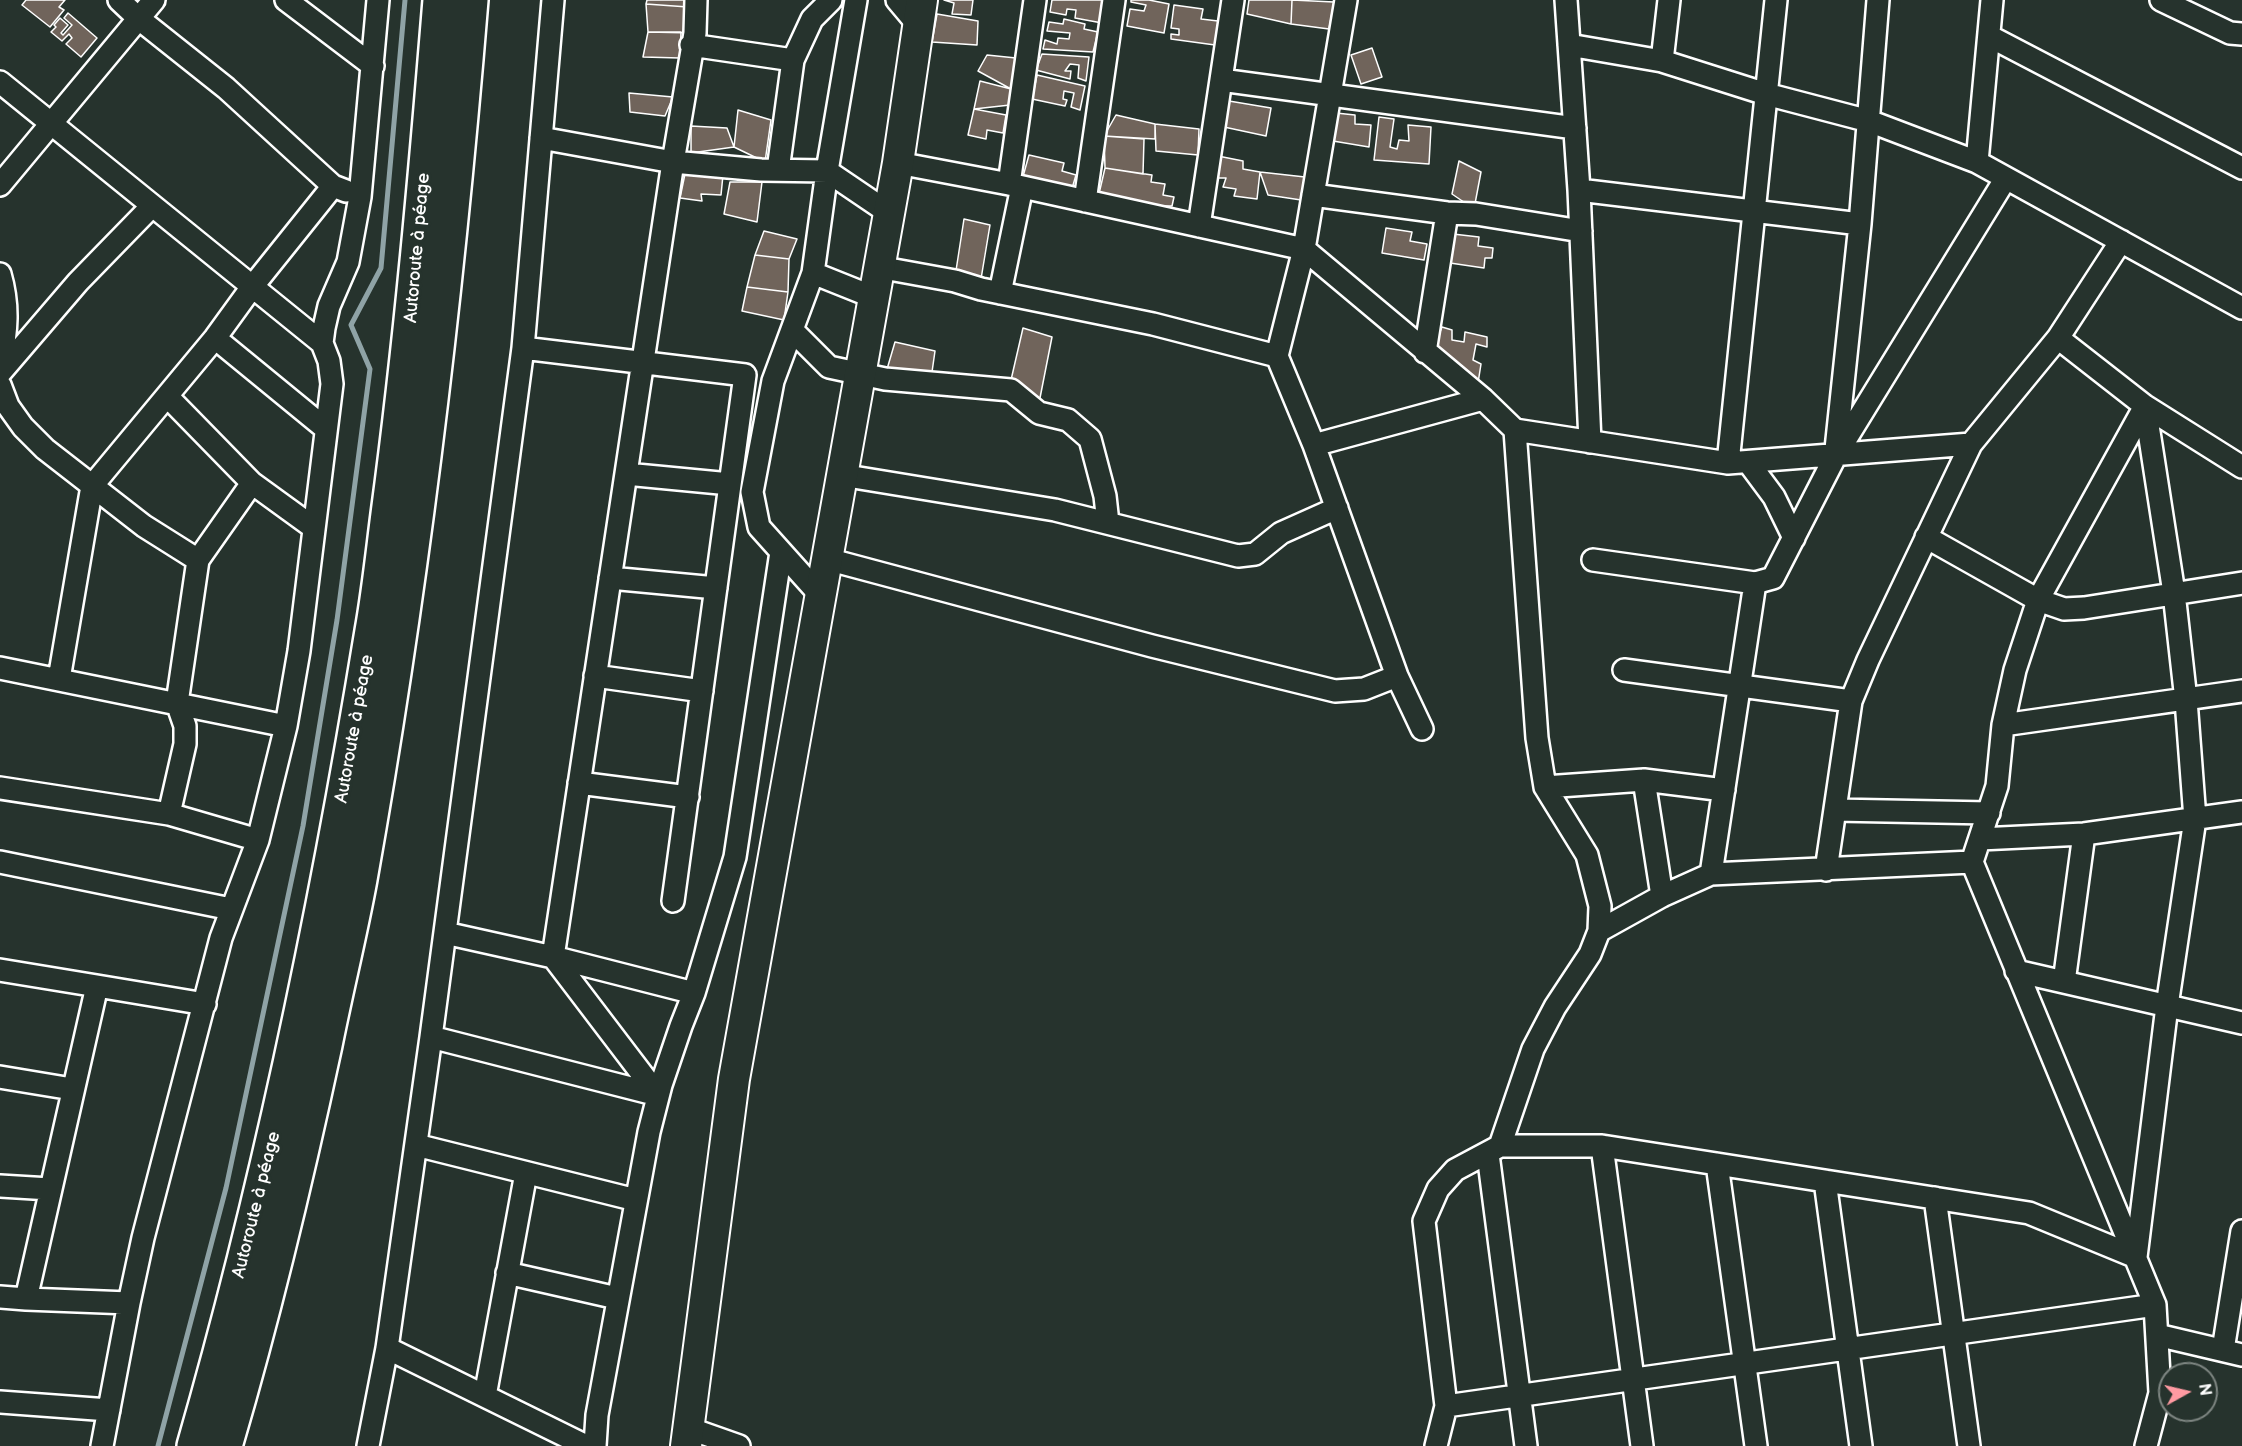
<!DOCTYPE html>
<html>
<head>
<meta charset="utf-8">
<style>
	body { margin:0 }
	#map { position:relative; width:2242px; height:1446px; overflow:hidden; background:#26332d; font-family:"Balsamiq Sans",sans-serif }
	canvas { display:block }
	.north { position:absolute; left:2158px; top:1362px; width:60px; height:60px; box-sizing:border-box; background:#26332d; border:2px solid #7d8581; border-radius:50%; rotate:82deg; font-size:16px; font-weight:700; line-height:24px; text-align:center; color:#fff }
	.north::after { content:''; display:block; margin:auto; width:21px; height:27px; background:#ff9aa2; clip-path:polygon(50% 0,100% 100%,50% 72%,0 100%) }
</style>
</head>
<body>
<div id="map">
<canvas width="2242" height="1446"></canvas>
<div class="north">N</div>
</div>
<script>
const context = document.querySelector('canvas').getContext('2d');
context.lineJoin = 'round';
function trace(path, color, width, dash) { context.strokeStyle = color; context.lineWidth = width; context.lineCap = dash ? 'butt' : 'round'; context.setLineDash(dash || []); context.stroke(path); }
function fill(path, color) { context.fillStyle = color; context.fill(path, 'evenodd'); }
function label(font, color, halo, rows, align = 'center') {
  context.font = font + ' "Balsamiq Sans",sans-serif'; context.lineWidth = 6; context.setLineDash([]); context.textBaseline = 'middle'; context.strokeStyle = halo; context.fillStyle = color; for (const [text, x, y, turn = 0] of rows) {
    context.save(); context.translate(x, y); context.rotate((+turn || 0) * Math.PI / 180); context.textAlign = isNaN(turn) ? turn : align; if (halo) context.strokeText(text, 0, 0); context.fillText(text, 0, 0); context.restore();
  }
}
trace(new Path2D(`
	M 158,1446 L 226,1188 L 303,826 L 337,620 L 370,369 L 351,325 L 381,268 L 405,0`), '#8fa3a6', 5);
const building = new Path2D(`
	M 26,0 L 65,0 L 59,7 L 64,10 L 50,27 L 22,5 Z
	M 647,0 L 689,0 L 688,7 L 646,4 Z
	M 944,0 L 973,0 L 971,15 L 952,14 L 954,3 Z
	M 1052,0 L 1106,0 L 1102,23 L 1075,18 L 1076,10 L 1067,9 L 1066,15 L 1050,12 Z
	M 1131,0 L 1149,0 L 1169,4 L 1164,33 L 1127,26 L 1130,9 L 1144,11 L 1146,5 L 1131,2 Z
	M 1249,0 L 1292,0 L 1291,24 L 1247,14 Z
	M 1292,0 L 1334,2 L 1329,29 L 1291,24 Z
	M 646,4 L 688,7 L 693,33 L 648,32 Z
	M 1174,5 L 1203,9 L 1201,19 L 1218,21 L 1215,45 L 1171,39 L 1171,34 L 1179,35 L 1179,29 L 1171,28 Z
	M 68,13 L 97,38 L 81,57 L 66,44 L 72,38 L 69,34 L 62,41 L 51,32 L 56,27 L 54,25 L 60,18 L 68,25 L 61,33 L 63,35 L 72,25 L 64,18 Z
	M 937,14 L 978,21 L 977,45 L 932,42 Z
	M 1064,19 L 1085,24 L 1084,29 L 1098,32 L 1093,52 L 1043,49 L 1045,40 L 1057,44 L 1058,38 L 1069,39 L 1070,33 L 1047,31 L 1049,22 L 1063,24 Z
	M 648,32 L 681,32 L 680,58 L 643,57 Z
	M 1372,48 L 1382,77 L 1361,84 L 1351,55 Z
	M 1042,54 L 1089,57 L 1086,81 L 1078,78 L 1079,65 L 1070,64 L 1065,71 L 1071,71 L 1070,79 L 1036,70 Z
	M 987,55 L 1016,58 L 1011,89 L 978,71 Z
	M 1037,75 L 1085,86 L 1080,110 L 1071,107 L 1074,93 L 1064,91 L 1063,99 L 1067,100 L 1065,106 L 1032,99 Z
	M 980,81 L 1011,89 L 1010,105 L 974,109 Z
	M 629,93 L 673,97 L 665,116 L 630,112 Z
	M 1229,101 L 1271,108 L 1266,136 L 1224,127 Z
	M 974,109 L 1006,115 L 1003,133 L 987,130 L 986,139 L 968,135 Z
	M 738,110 L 771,120 L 765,162 L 734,147 Z
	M 1336,113 L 1355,115 L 1355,124 L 1371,125 L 1369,147 L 1333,141 Z
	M 1116,115 L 1155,124 L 1155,139 L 1104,136 Z
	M 1379,117 L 1394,119 L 1390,147 L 1397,149 L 1399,140 L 1409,141 L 1408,125 L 1431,127 L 1429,164 L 1374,160 Z
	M 1155,124 L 1199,129 L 1198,155 L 1156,151 Z
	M 691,126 L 727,128 L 734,147 L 691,153 Z
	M 1104,136 L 1144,139 L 1143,174 L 1105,168 Z
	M 1029,155 L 1064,163 L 1062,171 L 1076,175 L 1071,192 L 1022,180 Z
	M 1218,156 L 1243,161 L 1243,169 L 1260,172 L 1257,199 L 1234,196 L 1236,189 L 1223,187 L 1226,178 L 1214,178 Z
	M 1459,161 L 1481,172 L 1474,209 L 1452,194 Z
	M 1105,168 L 1152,175 L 1151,182 L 1165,184 L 1163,195 L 1174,197 L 1172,206 L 1163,206 L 1162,213 L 1098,198 Z
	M 686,169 L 723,175 L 721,195 L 701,194 L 702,201 L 680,198 Z
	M 1260,172 L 1305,177 L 1301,200 L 1268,195 Z
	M 730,182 L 762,182 L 757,222 L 724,214 Z
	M 964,219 L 990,225 L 980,285 L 955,277 Z
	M 1386,228 L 1412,232 L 1410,241 L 1427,244 L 1424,260 L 1382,253 Z
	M 764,231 L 797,239 L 789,259 L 755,255 Z
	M 1453,234 L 1479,237 L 1478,246 L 1493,248 L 1492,258 L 1485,258 L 1484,268 L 1450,263 Z
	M 755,255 L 789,259 L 788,292 L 747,287 Z
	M 747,287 L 788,292 L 784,320 L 742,311 Z
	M 1442,327 L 1452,330 L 1452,340 L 1464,342 L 1465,332 L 1487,337 L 1487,347 L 1476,344 L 1473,360 L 1481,364 L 1478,383 L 1434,347 Z
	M 1023,328 L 1052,337 L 1039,403 L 1011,380 Z
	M 895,342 L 935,351 L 932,372 L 885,376 Z`);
fill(building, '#70645b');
trace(building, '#fff', 1.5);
const street = new Path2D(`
	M 119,0 L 138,18 L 226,88 L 333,186 L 346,191
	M 286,0 L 373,66
	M 897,0 L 918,25
	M 1346,0 L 1304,249 L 1277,356 L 1314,445 L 1397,676 L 1422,729
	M 1566,0 L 1579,190 L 1590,442
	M 2161,0 L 2230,33 L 2242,34
	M 1989,36 L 2242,168
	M 691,45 L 793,60
	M 1569,45 L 1662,61 L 1766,94 L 1869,121 L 1977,162 L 2242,308
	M 1662,61 L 1669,0
	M 1221,80 L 1575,128
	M 0,82 L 322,343
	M 541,138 L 673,162 L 761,170 L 827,171 L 889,213
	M 1977,162 L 1992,0
	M 898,163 L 1009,184 L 1304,249 L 1483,399 L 1515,430 L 1728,463 L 1971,444
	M 778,170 L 793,60 L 812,19 L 831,0
	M 1009,184 L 1035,0
	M 0,185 L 154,0
	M 1579,190 L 1860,224
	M 1313,195 L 1447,213 L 1476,214 L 1581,231
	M 1085,201 L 1114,0
	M 1199,226 L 1233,0
	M 878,267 L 955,281 L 981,289 L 1153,324 L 1277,356
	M 813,273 L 873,297
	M 0,274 C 9,305 7,332 0,363
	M 1000,293 L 1022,187
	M 792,330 L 829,367 L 885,379 L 1011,390 L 1039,413 L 1068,420 L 1090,439 L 1105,496 L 1108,523
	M 215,338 L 326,429
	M 2058,338 L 2145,406 L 2242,467
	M 523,348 L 745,375 L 673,901
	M 1425,352 L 1447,213
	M 0,373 L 78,282 L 152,206
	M 0,385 L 8,406 L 23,427 L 45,449 L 144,526 L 198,560 L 252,483 L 167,396
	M 2145,406 L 2038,600 L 2015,670 L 2003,725 L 1997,786 L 1972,862 L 2155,1305 L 2160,1393 L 2146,1446
	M 1314,445 L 1483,399
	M 1836,449 L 1860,224 L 1878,0
	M 1748,462 L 1774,497 L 1794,538
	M 1728,463 L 1776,0
	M 626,474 L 730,484
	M 841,475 L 1055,510 L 1238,556 L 1255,554 L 1281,533 L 1337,508
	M 252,483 L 314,528
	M 1926,537 L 2038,600 L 2064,609 L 2084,608 L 2242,583
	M 827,559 L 1152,646 L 1335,691 L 1364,689 L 1397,676
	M 1593,560 L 1755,583 L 1773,578 L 1836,455 L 2006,178
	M 610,578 L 716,588
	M 820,595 L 759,527 L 752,492 L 773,381 L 813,273 L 827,171 L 856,0
	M 0,668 L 286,726
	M 1624,670 L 1851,701 L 1868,660 L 1971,444 L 2058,338 L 2121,241
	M 595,676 L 702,691
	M 59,679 L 92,486 L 215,338 L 252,287 L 333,186
	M 2003,725 L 2242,691
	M 1644,780 L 1662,896
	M 579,783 L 688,797
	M 1545,787 L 1644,780 L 1724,790
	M 0,788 L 169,814 L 258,840
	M 1835,810 L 1989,813
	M 169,814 L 185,744 L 185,726 L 177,703 L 198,560
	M 1980,839 L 2084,834 L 2242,812
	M 0,862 L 231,909
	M 1826,870 L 1851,701
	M 1711,874 L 1755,583
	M 1599,931 L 1662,896 L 1711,874 L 1972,862
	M 445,933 L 553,957 L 694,993
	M 0,970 L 97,986
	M 2016,971 L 2242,1023
	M 2064,982 L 2084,834
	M 431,1037 L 658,1095
	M 0,1077 L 72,1089
	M 658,1095 L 553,957 L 673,162 L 695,33 L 696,0
	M 416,1145 L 636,1200
	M 1500,1146 L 1602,1146 L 2029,1213 L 2136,1257 L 2167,1006 L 2195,819 L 2186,700 L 2174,593 L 2145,406
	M 1602,1146 L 1642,1446
	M 1488,1154 L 1526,1446
	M 1717,1164 L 1756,1446
	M 1825,1181 L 1861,1446
	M 0,1186 L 50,1189
	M 1935,1198 L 1969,1446
	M 507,1273 L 617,1298
	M 0,1297 L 26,1299
	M 129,1303 L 26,1299 L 97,986 L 205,1004
	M 2157,1335 L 2242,1355
	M 387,1348 L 586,1446
	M 2223,1350 L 2242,1231
	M 485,1396 L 526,1173
	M 0,1402 L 109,1410
	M 1446,1406 L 2155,1305
	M 688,1428 L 739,1446
	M 102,1446 L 129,1303 L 143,1238 L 221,938 L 258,840 L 286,726 L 299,651 L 332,384 L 329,361 L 322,343 L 324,328 L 329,306 L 348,262 L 360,197 L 378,0
	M 368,1446 L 387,1348 L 431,1037 L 523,348 L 553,0
	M 595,1446 L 597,1415 L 649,1132 L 661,1085 L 681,1026 L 694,993 L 735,857 L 781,552
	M 1436,1446 L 1446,1406 L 1424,1221 L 1438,1189 L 1455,1170 L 1500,1146 L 1533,1049 L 1555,1007 L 1590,954 L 1599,931 L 1600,906 L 1587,855 L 1545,787 L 1537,738 L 1515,430`);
const secondary = new Path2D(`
	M 686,1446 L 734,1079 L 898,163 L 922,0`);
const highway = new Path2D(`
	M 194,1446 C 271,1179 327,906 372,631 C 379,592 383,553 388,514 C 411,343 426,172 440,0
	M 225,1446 C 264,1314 296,1180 325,1045 C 336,989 350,934 360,879 C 412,588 447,294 471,0`);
trace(street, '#fff', 26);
trace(secondary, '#fff', 34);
trace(highway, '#fff', 38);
trace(street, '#26332d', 21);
trace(secondary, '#26332d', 30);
trace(highway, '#26332d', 33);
label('18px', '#fff', '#26332d', [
	["Autoroute à péage",418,248,-85],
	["Autoroute à péage",355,729,-80],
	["Autoroute à péage",257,1205,-76]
]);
</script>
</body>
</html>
